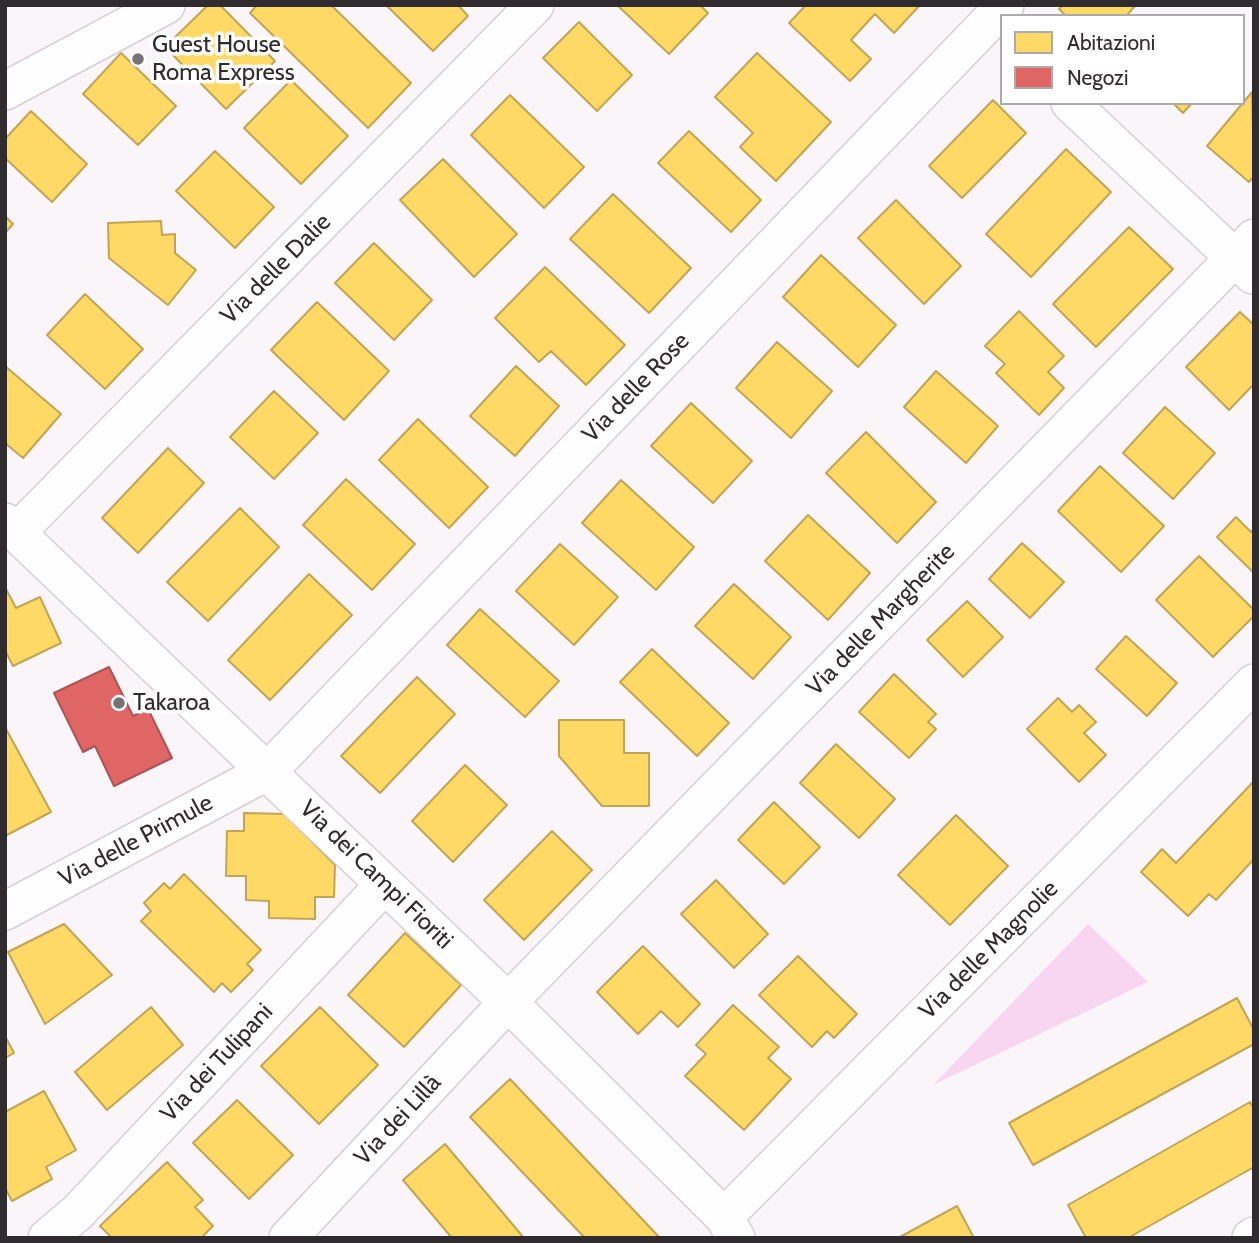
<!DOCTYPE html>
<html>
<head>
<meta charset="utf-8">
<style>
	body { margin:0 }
	#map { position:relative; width:1259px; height:1243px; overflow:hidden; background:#faf5f9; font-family:Cabin,sans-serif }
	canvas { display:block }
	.frame { position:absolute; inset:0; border:7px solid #2f2b2e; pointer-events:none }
	.legend { position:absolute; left:1000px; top:14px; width:245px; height:91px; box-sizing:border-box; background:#fff; border:2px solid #acaaab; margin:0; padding:9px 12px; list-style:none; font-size:21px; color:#2f2b2e }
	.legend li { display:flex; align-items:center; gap:14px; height:35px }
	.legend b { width:35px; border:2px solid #acaaab }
</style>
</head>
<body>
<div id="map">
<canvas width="1259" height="1243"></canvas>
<div class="frame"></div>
<ul class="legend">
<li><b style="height:19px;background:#ffd966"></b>Abitazioni</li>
<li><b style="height:19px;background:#e06666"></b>Negozi</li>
</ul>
</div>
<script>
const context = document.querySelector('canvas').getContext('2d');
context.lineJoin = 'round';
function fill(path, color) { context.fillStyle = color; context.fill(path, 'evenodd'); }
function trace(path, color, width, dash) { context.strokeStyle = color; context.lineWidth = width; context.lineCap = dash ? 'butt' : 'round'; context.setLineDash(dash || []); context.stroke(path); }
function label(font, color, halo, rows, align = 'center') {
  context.font = font + ' Cabin,sans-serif'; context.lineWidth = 7; context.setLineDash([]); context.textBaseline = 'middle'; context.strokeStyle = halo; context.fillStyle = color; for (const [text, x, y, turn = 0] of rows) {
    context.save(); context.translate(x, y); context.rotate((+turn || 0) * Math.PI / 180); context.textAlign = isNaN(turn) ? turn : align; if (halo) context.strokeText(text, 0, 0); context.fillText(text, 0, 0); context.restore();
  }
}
fill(new Path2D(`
	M 1088,924 L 1148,982 L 933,1085 Z`), '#f8d6f1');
const homes = new Path2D(`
	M 208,5 L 220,5 L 275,61 L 226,109 L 165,47 Z
	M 257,5 L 331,5 L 411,83 L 368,128 L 250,13 Z
	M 386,5 L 458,5 L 468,16 L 433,51 Z
	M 617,5 L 700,5 L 708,13 L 669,54 Z
	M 806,5 L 920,5 L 894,33 L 875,14 L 851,40 L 871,59 L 850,81 L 789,23 Z
	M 1063,5 L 1136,5 L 1126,16 L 1066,16 L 1059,9 Z
	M 579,22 L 632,75 L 597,111 L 543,58 Z
	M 121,53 L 176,106 L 138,145 L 83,94 Z
	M 757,53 L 831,122 L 776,181 L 740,147 L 753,133 L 715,97 Z
	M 291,80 L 348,136 L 301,184 L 244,128 Z
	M 1252,92 L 1254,176 L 1249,182 L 1207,146 Z
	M 510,95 L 584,167 L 544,208 L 471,135 Z
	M 993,100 L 1026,133 L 962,198 L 929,166 Z
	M 1173,103 L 1192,103 L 1183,113 Z
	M 31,111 L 87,164 L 52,202 L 5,158 L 5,139 Z
	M 689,131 L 761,200 L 731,232 L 658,163 Z
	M 1066,149 L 1111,192 L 1031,277 L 986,234 Z
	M 215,151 L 274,207 L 235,248 L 176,191 Z
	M 443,159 L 517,234 L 474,277 L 400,200 Z
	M 613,194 L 691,268 L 649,313 L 570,239 Z
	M 896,200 L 961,266 L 924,304 L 858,238 Z
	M 5,216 L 13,224 L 5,233 Z
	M 161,221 L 162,235 L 175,234 L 175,253 L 196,270 L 168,305 L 109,258 L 108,223 Z
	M 1129,227 L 1173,269 L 1096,347 L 1053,304 Z
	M 374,243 L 432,300 L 394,340 L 335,283 Z
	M 821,255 L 896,325 L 858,367 L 783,297 Z
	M 545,267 L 625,345 L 586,385 L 551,351 L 539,362 L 495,318 Z
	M 85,294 L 143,349 L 105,389 L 47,335 Z
	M 317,302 L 389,371 L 344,420 L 271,350 Z
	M 1019,311 L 1064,356 L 1048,372 L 1064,388 L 1039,415 L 996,373 L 1005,364 L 985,346 Z
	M 1240,312 L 1254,325 L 1254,384 L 1229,410 L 1186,367 Z
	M 777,342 L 832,391 L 791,438 L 736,388 Z
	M 5,366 L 61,414 L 23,458 L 5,443 Z
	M 516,366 L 559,406 L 515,456 L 470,416 Z
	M 936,371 L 998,426 L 966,463 L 904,407 Z
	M 274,391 L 318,433 L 274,479 L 230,437 Z
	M 691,403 L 752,461 L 713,503 L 651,446 Z
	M 1165,407 L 1215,453 L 1173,499 L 1123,453 Z
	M 418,419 L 488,487 L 449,528 L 379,460 Z
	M 866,432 L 936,502 L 897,543 L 826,473 Z
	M 168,448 L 204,483 L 138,553 L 102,518 Z
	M 1100,466 L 1164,526 L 1121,572 L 1058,511 Z
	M 346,479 L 415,544 L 372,590 L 303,525 Z
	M 621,480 L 694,547 L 656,590 L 582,523 Z
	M 240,508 L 279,547 L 208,621 L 167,582 Z
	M 808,515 L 870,573 L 828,620 L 765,561 Z
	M 1236,517 L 1251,532 L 1254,529 L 1254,573 L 1217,537 Z
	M 1022,543 L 1064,582 L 1030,618 L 989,579 Z
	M 560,544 L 618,597 L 574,645 L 516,591 Z
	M 1199,556 L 1254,610 L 1254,616 L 1213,657 L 1156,600 Z
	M 309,574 L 352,615 L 270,700 L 228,660 Z
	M 734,584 L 791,637 L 753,679 L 695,626 Z
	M 5,587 L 16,608 L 40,597 L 61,643 L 13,666 L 5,650 Z
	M 967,601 L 1003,637 L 963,677 L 927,640 Z
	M 480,609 L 559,681 L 525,717 L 447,645 Z
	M 1126,636 L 1177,683 L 1147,716 L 1096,669 Z
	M 652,649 L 729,723 L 697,756 L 620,682 Z
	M 894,674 L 936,714 L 928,722 L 936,729 L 909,758 L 859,712 Z
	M 417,677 L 455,714 L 380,793 L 341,756 Z
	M 1058,698 L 1072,712 L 1079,705 L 1096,722 L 1084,733 L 1106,755 L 1079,782 L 1027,729 Z
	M 559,720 L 624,720 L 624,753 L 649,753 L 649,806 L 602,806 L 559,756 Z
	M 5,727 L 51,812 L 5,836 Z
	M 836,744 L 895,799 L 859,838 L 800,783 Z
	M 465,765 L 507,805 L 453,862 L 412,821 Z
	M 1254,781 L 1254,859 L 1216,900 L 1209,894 L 1188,916 L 1141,872 L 1162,849 L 1176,863 Z
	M 774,802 L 820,847 L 784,884 L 738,840 Z
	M 244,813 L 285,814 L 335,865 L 334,897 L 315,897 L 315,919 L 269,918 L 269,901 L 246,900 L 246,876 L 226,876 L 227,831 L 244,831 Z
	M 956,815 L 1008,866 L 950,925 L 898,875 Z
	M 552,831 L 592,870 L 524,940 L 484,900 Z
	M 184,874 L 261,950 L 247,964 L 253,970 L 231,992 L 222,983 L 214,992 L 141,921 L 151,911 L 144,903 L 164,883 L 170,889 Z
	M 716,880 L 768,934 L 734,968 L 681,914 Z
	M 64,924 L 112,975 L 45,1024 L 8,952 Z
	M 405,933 L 461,985 L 404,1047 L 348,995 Z
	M 643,946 L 700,1004 L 678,1027 L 661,1011 L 638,1034 L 597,992 Z
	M 798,956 L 857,1014 L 834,1038 L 827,1031 L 812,1047 L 759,995 Z
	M 1237,998 L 1254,1030 L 1254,1044 L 1033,1165 L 1009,1123 Z
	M 733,1005 L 779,1047 L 768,1058 L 791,1079 L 744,1130 L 685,1076 L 706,1054 L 696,1045 Z
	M 151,1007 L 183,1045 L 107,1110 L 75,1072 Z
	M 320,1007 L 378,1065 L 319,1124 L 261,1066 Z
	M 5,1036 L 14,1053 L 5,1058 Z
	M 510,1079 L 660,1238 L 585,1238 L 470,1117 Z
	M 44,1091 L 76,1150 L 46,1167 L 52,1179 L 12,1201 L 5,1188 L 5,1112 Z
	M 237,1100 L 293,1155 L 249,1199 L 193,1143 Z
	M 1250,1102 L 1254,1109 L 1254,1167 L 1128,1238 L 1086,1238 L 1068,1205 Z
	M 445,1144 L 524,1238 L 452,1238 L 403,1180 Z
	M 167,1162 L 203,1200 L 195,1207 L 213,1226 L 201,1238 L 112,1238 L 100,1226 Z
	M 957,1206 L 974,1238 L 898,1238 Z`);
fill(homes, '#ffd966');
trace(homes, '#c1a555', 2);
const shops = new Path2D(`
	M 109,667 L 133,716 L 148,709 L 172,758 L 114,786 L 95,746 L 83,752 L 54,693 Z`);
fill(shops, '#e06666');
trace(shops, '#ab5455', 2);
const street = new Path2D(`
	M 5,91 L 166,5
	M 1070,103 L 1253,275
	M 5,522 L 508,1002 L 724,1217 L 736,1238
	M 17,532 L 535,5
	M 5,911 L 268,771 L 1005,5
	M 724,1217 L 1254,683
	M 47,1238 L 78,1212 L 384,885
	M 288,1238 L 508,1002 L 1254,238
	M 1251,1238 L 1254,1236`);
trace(street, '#d4d0d3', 40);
trace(street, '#fefefe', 37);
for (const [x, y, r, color] of [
	[138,59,7,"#767275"],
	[119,703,7,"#767275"]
]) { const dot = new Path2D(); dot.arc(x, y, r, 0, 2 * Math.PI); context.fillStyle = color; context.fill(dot); trace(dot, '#fff', 2.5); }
label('24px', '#2f2b2e', '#fff', [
	["Guest House",152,45],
	["Roma Express",152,73],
	["Takaroa",133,703]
], 'left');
label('24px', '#2f2b2e', '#fff', [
	["Via delle Dalie",276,269,-45],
	["Via delle Rose",636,388,-46],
	["Via delle Margherite",881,620,-46],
	["Via delle Primule",136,841,-28],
	["Via dei Campi Fioriti",376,875,44],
	["Via delle Magnolie",989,950,-45],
	["Via dei Tulipani",217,1063,-47],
	["Via dei Lillà",398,1120,-47]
]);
</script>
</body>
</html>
